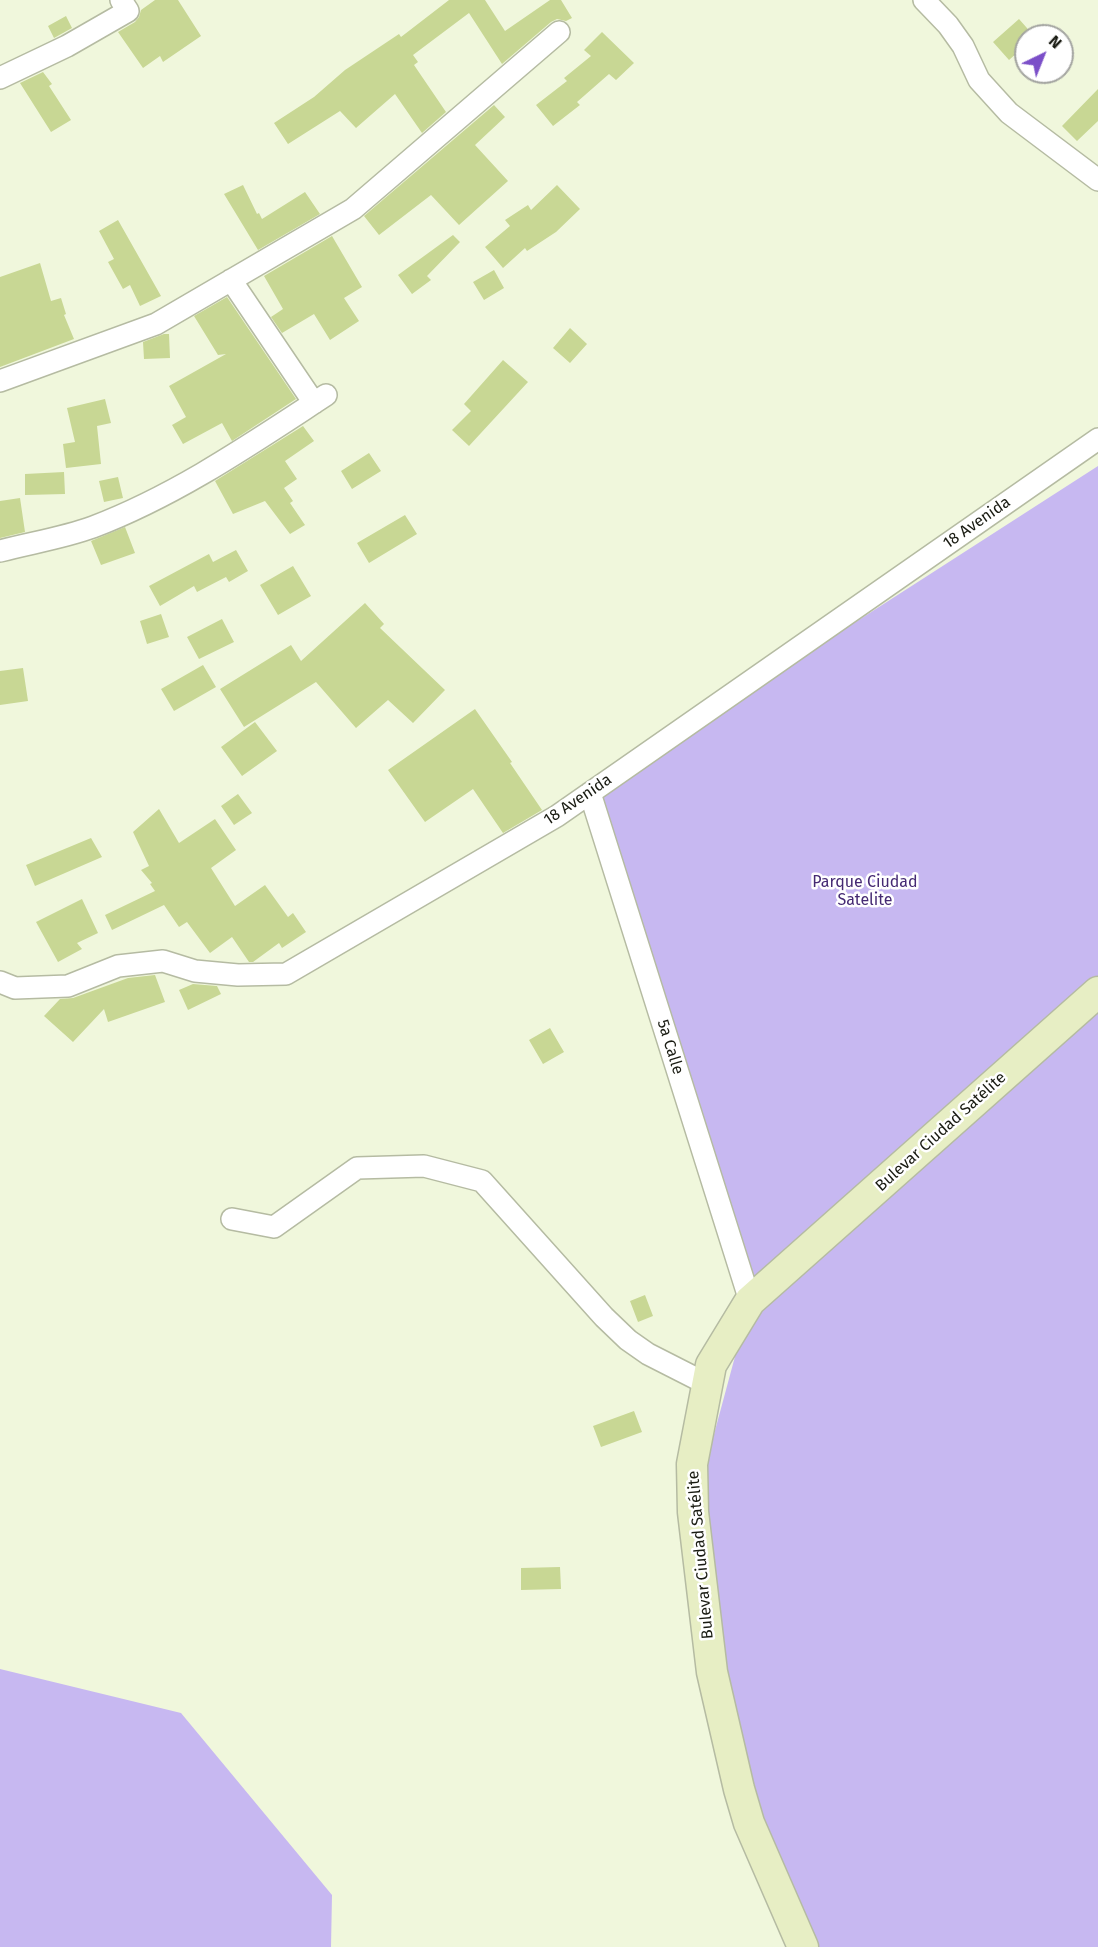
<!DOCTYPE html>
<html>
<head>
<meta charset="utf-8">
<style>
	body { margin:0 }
	#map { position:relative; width:1098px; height:1947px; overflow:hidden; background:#f0f7dc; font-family:"Fira Sans",sans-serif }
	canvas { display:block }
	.north { position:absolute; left:1014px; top:24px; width:60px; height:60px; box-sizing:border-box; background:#fff; border:2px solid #a3a4a0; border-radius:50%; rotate:43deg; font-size:16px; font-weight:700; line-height:24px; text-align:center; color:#191b12 }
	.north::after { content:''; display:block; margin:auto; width:21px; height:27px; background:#7b4fc8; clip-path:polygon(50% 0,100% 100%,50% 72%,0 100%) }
</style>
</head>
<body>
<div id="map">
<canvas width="1098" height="1947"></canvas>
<div class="north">N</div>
</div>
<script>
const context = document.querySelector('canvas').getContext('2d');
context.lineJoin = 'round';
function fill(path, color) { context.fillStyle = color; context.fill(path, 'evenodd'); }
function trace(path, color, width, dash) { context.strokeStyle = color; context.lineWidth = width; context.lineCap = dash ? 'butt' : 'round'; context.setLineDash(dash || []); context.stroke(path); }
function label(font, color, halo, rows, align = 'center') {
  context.font = font + ' "Fira Sans",sans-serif'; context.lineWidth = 5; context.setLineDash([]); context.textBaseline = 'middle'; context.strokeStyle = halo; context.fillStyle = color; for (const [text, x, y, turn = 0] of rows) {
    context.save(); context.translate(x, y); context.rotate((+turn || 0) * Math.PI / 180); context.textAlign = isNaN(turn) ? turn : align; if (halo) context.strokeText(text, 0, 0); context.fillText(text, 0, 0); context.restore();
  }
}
fill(new Path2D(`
	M 1098,466 L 1098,1947 L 809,1947 L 739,1789 L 693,1512 L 750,1301 L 590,793 Z
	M 0,1669 L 181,1713 L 332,1895 L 331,1947 L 0,1947 Z`), '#c7b8f1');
fill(new Path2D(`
	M 155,0 L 178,0 L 201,36 L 163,62 L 160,56 L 143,68 L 118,32 L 135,22 L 139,17 L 141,10 Z
	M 449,0 L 485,0 L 505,31 L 550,0 L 561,0 L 572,18 L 566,21 L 557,19 L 551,22 L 502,64 L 469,13 L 413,55 L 418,62 L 414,65 L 446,112 L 422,133 L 395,94 L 356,128 L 340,111 L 288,144 L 274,123 L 314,97 L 345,70 L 399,34 L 401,37 Z
	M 66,16 L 72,28 L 54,38 L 48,26 Z
	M 1019,19 L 1034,36 L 1026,36 L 1026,45 L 1009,60 L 993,42 Z
	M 602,32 L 634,63 L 616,80 L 609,74 L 577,102 L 580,105 L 553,126 L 536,105 L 567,81 L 564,78 L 591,56 L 584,50 Z
	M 43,72 L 52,84 L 49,86 L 71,120 L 51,132 L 20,83 Z
	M 1098,89 L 1098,121 L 1077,141 L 1062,126 Z
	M 494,105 L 505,117 L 475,145 L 508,181 L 459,225 L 431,195 L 379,235 L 364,216 Z
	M 243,185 L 257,214 L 259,213 L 262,219 L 305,192 L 320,214 L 258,250 L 224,194 Z
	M 557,185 L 580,209 L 556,232 L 527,251 L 525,248 L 503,268 L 485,247 L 510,226 L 505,220 L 528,205 L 531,210 Z
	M 118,220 L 161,296 L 140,306 L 130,285 L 123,289 L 108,262 L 114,259 L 99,231 Z
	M 453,235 L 460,242 L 427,276 L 431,280 L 412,294 L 398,275 Z
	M 332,236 L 362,287 L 344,298 L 359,321 L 330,340 L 314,314 L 282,333 L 271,317 L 283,309 L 264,276 Z
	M 40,263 L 51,301 L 61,298 L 66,314 L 64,315 L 74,339 L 0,367 L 0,277 Z
	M 494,270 L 504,288 L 484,300 L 473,282 Z
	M 227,297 L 296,399 L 232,441 L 222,423 L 183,444 L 172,425 L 186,417 L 169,386 L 226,354 L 218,355 L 194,316 Z
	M 570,328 L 587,344 L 570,363 L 553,348 Z
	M 164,334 L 169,334 L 170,358 L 144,359 L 143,342 Z
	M 503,360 L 528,382 L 469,446 L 452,430 L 471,411 L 464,404 Z
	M 105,399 L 111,423 L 97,426 L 101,464 L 66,468 L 63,444 L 75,442 L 67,408 Z
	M 303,426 L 314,441 L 285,461 L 297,479 L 284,488 L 293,501 L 290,503 L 305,525 L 290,534 L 265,501 L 233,514 L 215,481 Z
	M 369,453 L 381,471 L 352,489 L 341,471 Z
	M 64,472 L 65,494 L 25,495 L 25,474 Z
	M 118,477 L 123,498 L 104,502 L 99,481 Z
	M 20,498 L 25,532 L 0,538 L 0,501 Z
	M 405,515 L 417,534 L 369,563 L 357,543 Z
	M 125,527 L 135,553 L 101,565 L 91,541 Z
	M 236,550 L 248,571 L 229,582 L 226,577 L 197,592 L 194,586 L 160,606 L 149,586 L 209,554 L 213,562 Z
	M 293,566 L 311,596 L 278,615 L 260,585 Z
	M 365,603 L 384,624 L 380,628 L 445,690 L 413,723 L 388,700 L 356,728 L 316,682 L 244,727 L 220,689 L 291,645 L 301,661 Z
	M 161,614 L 169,637 L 147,644 L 140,621 Z
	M 222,619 L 234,642 L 199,659 L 187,637 Z
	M 203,665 L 216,687 L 174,711 L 161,689 Z
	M 23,668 L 28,701 L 0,705 L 0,671 Z
	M 475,709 L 512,762 L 510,763 L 542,810 L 503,833 L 473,789 L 425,822 L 388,770 Z
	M 255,722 L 277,751 L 242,776 L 221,747 Z
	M 238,794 L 252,813 L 234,825 L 221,806 Z
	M 159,809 L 179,843 L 215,819 L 236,850 L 211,868 L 235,906 L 265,885 L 288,917 L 293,913 L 306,932 L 282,948 L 279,943 L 253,962 L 249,962 L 232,937 L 210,953 L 187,922 L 179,927 L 164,905 L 112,930 L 105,915 L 155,891 L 150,884 L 152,883 L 141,870 L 149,866 L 133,832 Z
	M 91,838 L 102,857 L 35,886 L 26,865 Z
	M 82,899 L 98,933 L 77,943 L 82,949 L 58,962 L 36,922 Z
	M 155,975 L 165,1002 L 108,1022 L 104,1009 L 73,1042 L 44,1016 L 60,999 L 73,998 L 128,978 Z
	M 193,984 L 217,986 L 221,994 L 188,1010 L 179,990 Z
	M 550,1028 L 564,1052 L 543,1064 L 529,1040 Z
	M 645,1295 L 653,1316 L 638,1322 L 630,1301 Z
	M 634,1411 L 642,1432 L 601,1447 L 593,1426 Z
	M 560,1567 L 561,1589 L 521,1590 L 521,1568 Z`), '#c8d794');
const street = new Path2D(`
	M 924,0 L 948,25 L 963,46 L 979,80 L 1009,113 L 1098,180
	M 0,78 L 67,46 L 128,11 L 121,0
	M 231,280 L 314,403
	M 0,381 L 156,324 L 353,209 L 559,32
	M 0,551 C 30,543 63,538 93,527 C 177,495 251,444 326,395
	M 590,793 L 750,1301
	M 0,982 L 15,988 L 68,986 L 118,966 L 163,961 L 195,971 L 238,975 L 286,974 L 557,816 L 1098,439
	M 232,1219 L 274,1227 L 357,1168 L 424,1166 L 482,1181 L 604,1317 L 628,1340 L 648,1354 L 707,1384`);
const secondary = new Path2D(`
	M 803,1947 L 749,1823 L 739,1789 L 712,1672 L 693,1512 L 692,1464 L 711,1365 L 750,1301 L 1098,992`);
trace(street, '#b5bba2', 24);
trace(secondary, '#b5bba2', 33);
trace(street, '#fff', 21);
trace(secondary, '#e7eec4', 30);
label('16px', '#191b12', '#fff', [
	["18 Avenida",977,523,-35],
	["18 Avenida",578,800,-34],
	["5a Calle",670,1047,73],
	["Bulevar Ciudad Satélite",941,1132,-42],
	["Bulevar Ciudad Satélite",701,1555,-95]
]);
label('16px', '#452a73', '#fff', [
	["Parque Ciudad",865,883],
	["Satelite",865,901]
]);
</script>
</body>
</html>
